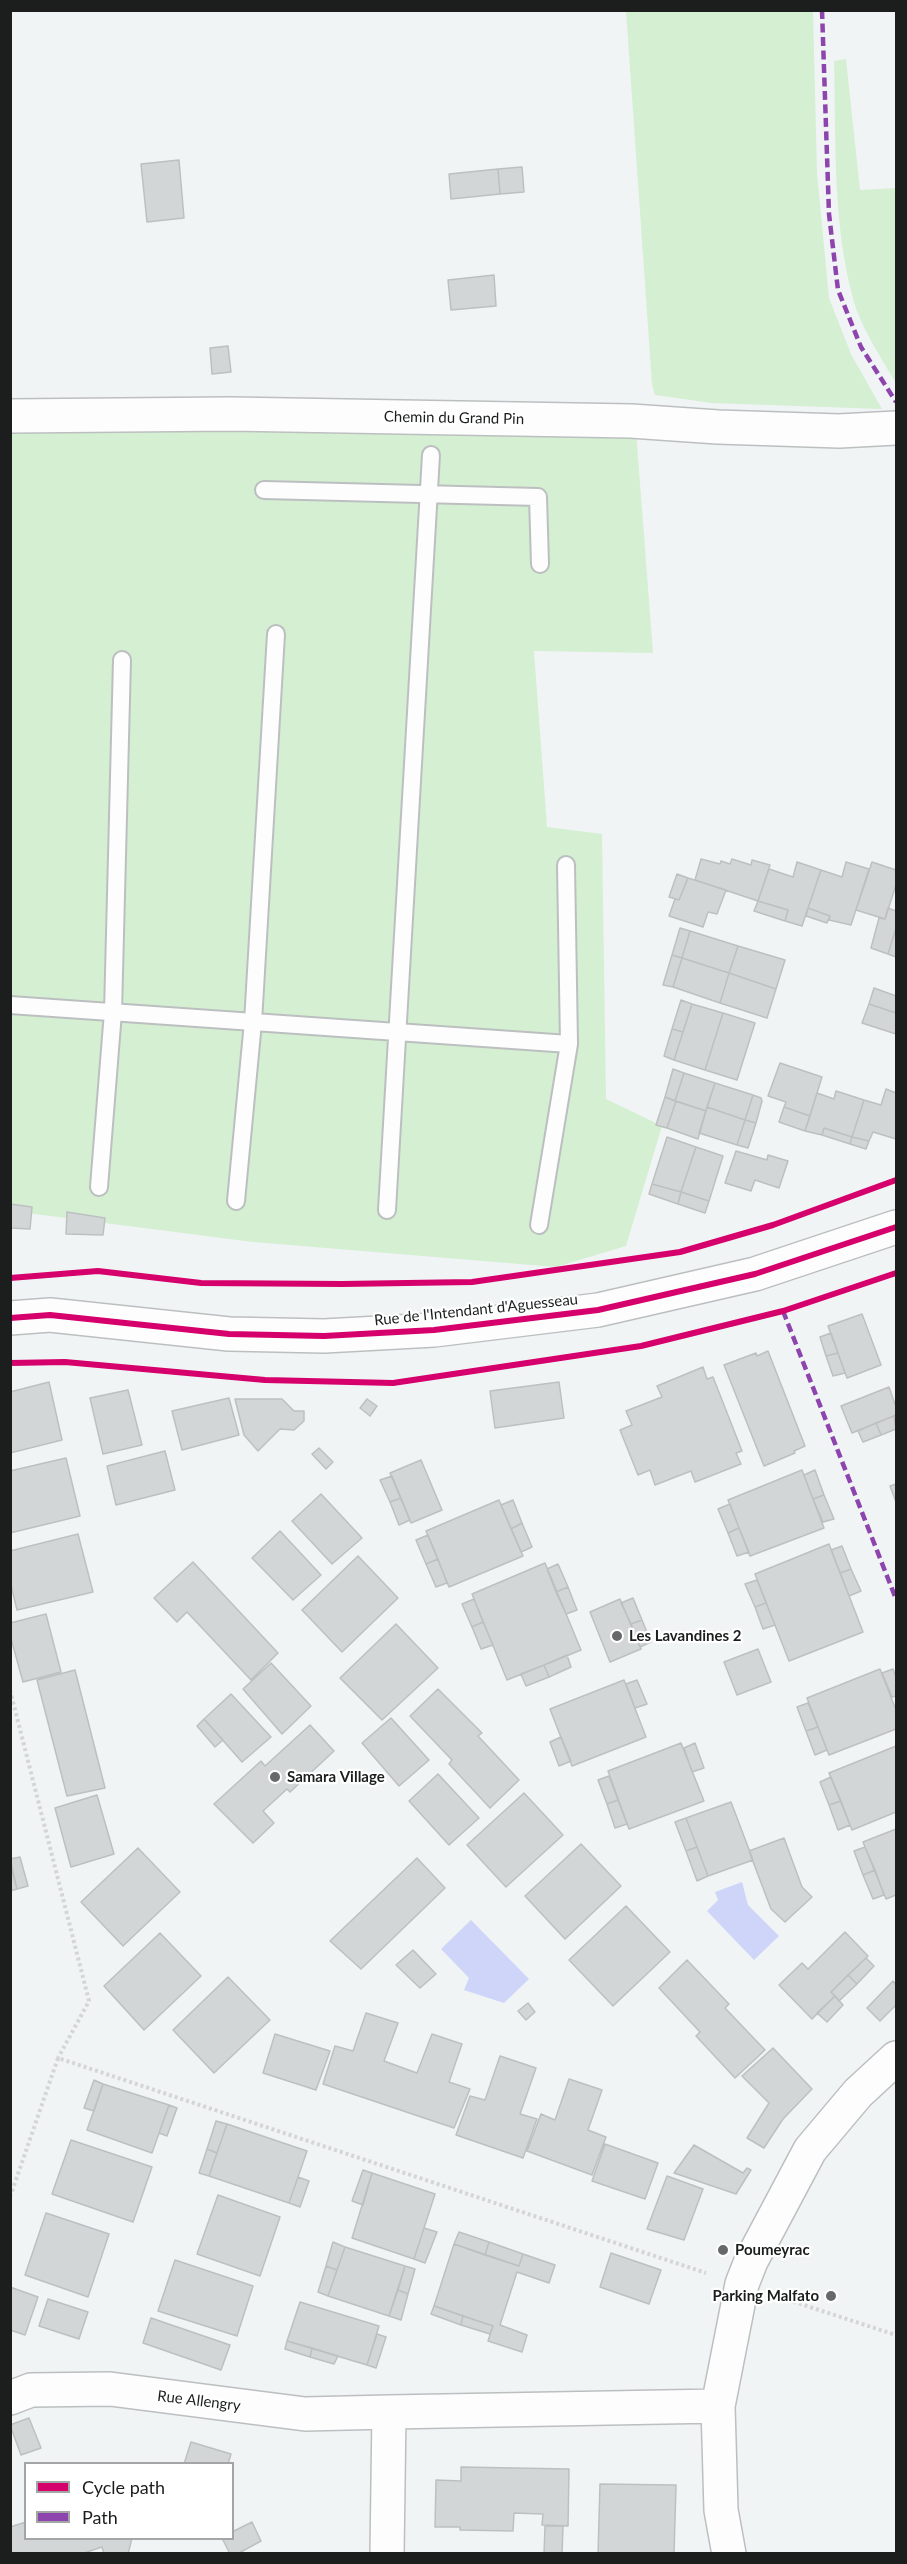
<!DOCTYPE html>
<html>
<head>
<meta charset="utf-8">
<style>
	body { margin:0 }
	#map { position:relative; width:907px; height:2564px; overflow:hidden; background:#f0f4f5; font-family:Lato,sans-serif }
	canvas { display:block }
	.frame { position:absolute; inset:0; border:12px solid #1c1e1e; pointer-events:none }
	.legend { position:absolute; left:24px; top:2462px; width:210px; height:78px; box-sizing:border-box; background:#fff; border:2px solid #a4a5a5; margin:0; padding:8px 10px; list-style:none; font-size:18px; color:#1c1e1e }
	.legend li { display:flex; align-items:center; gap:12px; height:30px }
	.legend b { width:30px; border:2px solid #a4a5a5 }
</style>
</head>
<body>
<div id="map">
<canvas width="907" height="2564"></canvas>
<div class="frame"></div>
<ul class="legend">
<li><b style="height:8px;background:#d6006c"></b>Cycle path</li>
<li><b style="height:8px;background:#8e44ad"></b>Path</li>
</ul>
</div>
<script>
const context = document.querySelector('canvas').getContext('2d');
context.lineJoin = 'round';
function fill(path, color) { context.fillStyle = color; context.fill(path, 'evenodd'); }
function trace(path, color, width, dash) { context.strokeStyle = color; context.lineWidth = width; context.lineCap = dash ? 'butt' : 'round'; context.setLineDash(dash || []); context.stroke(path); }
function label(font, color, halo, rows, align = 'center') {
  context.font = font + ' Lato,sans-serif'; context.lineWidth = 4.5; context.setLineDash([]); context.textBaseline = 'middle'; context.strokeStyle = halo; context.fillStyle = color; for (const [text, x, y, turn = 0] of rows) {
    context.save(); context.translate(x, y); context.rotate((+turn || 0) * Math.PI / 180); context.textAlign = isNaN(turn) ? turn : align; if (halo) context.strokeText(text, 0, 0); context.fillText(text, 0, 0); context.restore();
  }
}
fill(new Path2D(`
	M 626,11 L 813,11 L 817,173 L 829,298 L 851,354 L 882,409 L 711,403 L 655,395 L 652,385 Z
	M 846,59 L 860,190 L 896,188 L 896,383 C 883,361 861,327 854,302 C 832,225 836,140 834,61 Z
	M 11,431 L 636,431 L 653,653 L 534,651 L 547,827 L 602,834 L 606,1099 L 662,1126 L 626,1246 L 556,1267 L 253,1242 L 11,1211 Z`), '#d5efd2');
fill(new Path2D(`
	M 742,1882 L 748,1905 L 779,1936 L 754,1960 L 707,1911 L 718,1900 L 715,1892 Z
	M 471,1920 L 529,1979 L 504,2003 L 464,1990 L 469,1978 L 441,1949 Z`), '#ced5f8');
const building = new Path2D(`
	M 179,160 L 184,218 L 147,222 L 141,164 Z
	M 522,167 L 524,192 L 500,194 L 498,169 Z
	M 498,169 L 500,194 L 451,199 L 449,174 Z
	M 494,275 L 496,306 L 451,310 L 448,280 Z
	M 228,346 L 231,372 L 212,374 L 210,348 Z
	M 701,859 L 720,864 L 721,861 L 730,864 L 732,859 L 751,865 L 752,860 L 770,865 L 758,901 L 695,880 Z
	M 797,862 L 821,870 L 802,926 L 785,921 L 788,910 L 758,901 L 769,869 L 793,877 Z
	M 846,862 L 869,869 L 851,925 L 829,920 L 830,916 L 808,908 L 821,870 L 842,877 Z
	M 872,862 L 896,870 L 896,885 L 885,919 L 856,910 Z
	M 677,874 L 688,878 L 679,900 L 669,897 Z
	M 688,878 L 726,890 L 717,914 L 708,912 L 703,927 L 669,916 L 675,899 L 679,900 Z
	M 758,901 L 788,910 L 785,921 L 754,911 Z
	M 808,908 L 830,916 L 827,923 L 806,916 Z
	M 888,908 L 896,911 L 896,928 L 888,954 L 871,948 L 879,918 L 885,919 Z
	M 680,928 L 690,931 L 682,958 L 672,955 Z
	M 896,928 L 896,957 L 888,954 Z
	M 690,931 L 738,946 L 729,973 L 682,958 Z
	M 738,946 L 785,960 L 776,989 L 729,973 Z
	M 672,955 L 682,958 L 673,987 L 663,985 Z
	M 682,958 L 729,973 L 720,1003 L 673,987 Z
	M 729,973 L 776,989 L 767,1018 L 720,1003 Z
	M 874,988 L 896,996 L 896,1013 L 869,1004 Z
	M 681,1000 L 692,1004 L 683,1032 L 672,1029 Z
	M 692,1004 L 723,1013 L 705,1070 L 674,1060 Z
	M 869,1004 L 896,1013 L 896,1034 L 862,1023 Z
	M 723,1013 L 755,1023 L 737,1080 L 705,1070 Z
	M 672,1029 L 683,1032 L 674,1060 L 664,1056 Z
	M 780,1063 L 822,1077 L 810,1116 L 784,1107 L 786,1102 L 768,1096 Z
	M 673,1069 L 684,1073 L 675,1101 L 665,1097 Z
	M 684,1073 L 715,1083 L 706,1111 L 675,1101 Z
	M 715,1083 L 753,1095 L 745,1120 L 707,1107 Z
	M 886,1089 L 896,1093 L 896,1139 L 873,1132 L 869,1141 L 852,1137 L 864,1100 L 881,1105 Z
	M 836,1091 L 864,1100 L 852,1137 L 824,1128 L 822,1135 L 805,1131 L 817,1093 L 834,1099 Z
	M 753,1095 L 761,1098 L 762,1101 L 756,1123 L 745,1120 Z
	M 665,1097 L 676,1101 L 667,1128 L 656,1125 Z
	M 676,1101 L 706,1111 L 698,1139 L 667,1128 Z
	M 707,1107 L 745,1120 L 737,1145 L 699,1133 Z
	M 784,1107 L 810,1116 L 805,1131 L 779,1122 Z
	M 745,1120 L 756,1123 L 748,1148 L 737,1145 Z
	M 824,1128 L 852,1137 L 850,1144 L 822,1135 Z
	M 667,1137 L 696,1147 L 681,1192 L 652,1184 Z
	M 852,1137 L 869,1141 L 866,1149 L 850,1144 Z
	M 696,1147 L 723,1156 L 709,1201 L 681,1192 Z
	M 736,1151 L 767,1160 L 768,1155 L 788,1161 L 779,1188 L 755,1180 L 751,1191 L 725,1183 Z
	M 652,1184 L 681,1192 L 678,1204 L 649,1194 Z
	M 681,1192 L 709,1201 L 705,1213 L 678,1204 Z
	M 10,1204 L 32,1207 L 30,1229 L 10,1228 Z
	M 67,1212 L 105,1218 L 103,1235 L 66,1234 Z
	M 862,1314 L 881,1365 L 847,1378 L 828,1326 Z
	M 831,1333 L 838,1353 L 826,1356 L 820,1337 Z
	M 768,1351 L 805,1446 L 794,1451 L 795,1453 L 764,1466 L 724,1365 L 756,1353 L 757,1356 Z
	M 838,1353 L 845,1373 L 833,1376 L 826,1356 Z
	M 703,1367 L 707,1379 L 713,1377 L 742,1451 L 736,1453 L 741,1464 L 695,1482 L 691,1471 L 655,1485 L 650,1470 L 638,1475 L 620,1430 L 632,1425 L 626,1411 L 662,1397 L 657,1386 Z
	M 49,1382 L 62,1440 L 10,1453 L 10,1392 Z
	M 559,1382 L 564,1418 L 495,1428 L 490,1391 Z
	M 889,1387 L 896,1407 L 896,1415 L 852,1433 L 841,1406 Z
	M 128,1390 L 142,1445 L 103,1454 L 90,1398 Z
	M 229,1398 L 239,1435 L 182,1450 L 172,1411 Z
	M 235,1399 L 282,1399 L 294,1411 L 304,1411 L 304,1421 L 294,1430 L 280,1429 L 258,1451 L 244,1435 Z
	M 367,1399 L 377,1406 L 370,1416 L 360,1408 Z
	M 894,1416 L 896,1429 L 881,1435 L 876,1423 Z
	M 876,1423 L 881,1435 L 863,1442 L 858,1431 Z
	M 319,1448 L 333,1462 L 326,1469 L 312,1454 Z
	M 165,1451 L 175,1490 L 116,1505 L 107,1466 Z
	M 66,1458 L 80,1516 L 10,1533 L 10,1471 Z
	M 421,1460 L 442,1510 L 411,1523 L 390,1473 Z
	M 802,1470 L 824,1528 L 750,1556 L 728,1500 Z
	M 815,1470 L 824,1495 L 813,1499 L 804,1475 Z
	M 392,1476 L 401,1498 L 390,1502 L 380,1480 Z
	M 896,1484 L 896,1502 L 890,1486 Z
	M 321,1494 L 362,1538 L 332,1564 L 292,1521 Z
	M 824,1495 L 834,1519 L 823,1522 L 813,1499 Z
	M 401,1498 L 410,1520 L 399,1525 L 390,1502 Z
	M 499,1500 L 523,1556 L 449,1587 L 426,1531 Z
	M 513,1500 L 522,1523 L 511,1529 L 501,1505 Z
	M 730,1504 L 739,1528 L 728,1533 L 718,1509 Z
	M 522,1523 L 532,1547 L 521,1552 L 511,1529 Z
	M 739,1528 L 749,1552 L 737,1556 L 728,1533 Z
	M 280,1531 L 321,1575 L 293,1600 L 252,1558 Z
	M 78,1534 L 93,1592 L 17,1610 L 10,1581 L 10,1551 Z
	M 428,1535 L 438,1559 L 426,1564 L 416,1540 Z
	M 829,1544 L 863,1632 L 789,1661 L 755,1574 Z
	M 842,1546 L 851,1569 L 840,1573 L 831,1550 Z
	M 358,1556 L 398,1598 L 342,1652 L 302,1610 Z
	M 438,1559 L 447,1583 L 436,1587 L 426,1564 Z
	M 193,1562 L 278,1653 L 251,1680 L 187,1612 L 177,1622 L 154,1598 Z
	M 545,1563 L 581,1650 L 507,1680 L 472,1594 Z
	M 558,1564 L 568,1587 L 556,1592 L 547,1569 Z
	M 851,1569 L 861,1591 L 849,1596 L 840,1573 Z
	M 757,1580 L 766,1603 L 755,1607 L 745,1584 Z
	M 568,1587 L 577,1610 L 566,1614 L 556,1592 Z
	M 633,1598 L 642,1620 L 631,1624 L 621,1603 Z
	M 474,1599 L 483,1622 L 472,1627 L 462,1604 Z
	M 620,1599 L 641,1649 L 610,1662 L 590,1612 Z
	M 766,1603 L 775,1625 L 763,1629 L 755,1607 Z
	M 46,1614 L 61,1672 L 23,1682 L 10,1635 L 10,1623 Z
	M 642,1620 L 651,1642 L 640,1647 L 631,1624 Z
	M 483,1622 L 493,1645 L 481,1649 L 472,1627 Z
	M 396,1624 L 438,1668 L 382,1720 L 340,1678 Z
	M 758,1649 L 771,1682 L 737,1695 L 724,1662 Z
	M 567,1655 L 571,1667 L 549,1677 L 544,1665 Z
	M 271,1663 L 311,1706 L 282,1734 L 243,1689 Z
	M 544,1665 L 549,1677 L 526,1686 L 521,1674 Z
	M 880,1669 L 896,1710 L 896,1729 L 829,1755 L 807,1698 Z
	M 893,1669 L 896,1677 L 896,1696 L 892,1697 L 882,1673 Z
	M 75,1670 L 105,1788 L 67,1796 L 37,1680 Z
	M 624,1680 L 646,1737 L 572,1766 L 550,1709 Z
	M 637,1680 L 647,1704 L 635,1708 L 626,1684 Z
	M 438,1689 L 482,1733 L 478,1736 L 519,1780 L 490,1808 L 449,1764 L 452,1760 L 410,1716 Z
	M 231,1694 L 271,1737 L 242,1762 L 204,1719 Z
	M 808,1703 L 818,1727 L 806,1731 L 797,1707 Z
	M 391,1718 L 429,1760 L 399,1786 L 362,1743 Z
	M 204,1719 L 223,1740 L 215,1747 L 197,1726 Z
	M 310,1725 L 334,1751 L 290,1792 L 287,1789 L 263,1811 L 274,1823 L 253,1843 L 214,1804 L 261,1761 L 265,1766 Z
	M 818,1727 L 827,1750 L 815,1755 L 806,1731 Z
	M 561,1737 L 571,1761 L 559,1766 L 550,1742 Z
	M 681,1743 L 704,1801 L 629,1829 L 608,1771 Z
	M 695,1743 L 704,1768 L 692,1772 L 684,1748 Z
	M 896,1746 L 896,1812 L 852,1830 L 829,1773 Z
	M 438,1774 L 479,1818 L 449,1845 L 409,1801 Z
	M 609,1776 L 618,1800 L 607,1804 L 598,1780 Z
	M 831,1777 L 841,1801 L 829,1805 L 820,1782 Z
	M 524,1793 L 563,1835 L 506,1887 L 467,1845 Z
	M 97,1795 L 114,1854 L 71,1867 L 55,1808 Z
	M 618,1800 L 627,1824 L 615,1828 L 607,1804 Z
	M 841,1801 L 850,1825 L 838,1830 L 829,1805 Z
	M 731,1802 L 753,1860 L 708,1876 L 686,1818 Z
	M 686,1818 L 697,1847 L 686,1851 L 675,1822 Z
	M 896,1829 L 896,1895 L 886,1899 L 863,1842 Z
	M 784,1838 L 802,1887 L 812,1897 L 785,1922 L 771,1909 L 749,1851 Z
	M 581,1844 L 621,1886 L 565,1939 L 525,1896 Z
	M 697,1847 L 708,1876 L 697,1881 L 686,1851 Z
	M 865,1847 L 875,1870 L 863,1875 L 854,1851 Z
	M 138,1848 L 180,1892 L 123,1946 L 81,1902 Z
	M 20,1857 L 28,1886 L 17,1889 L 10,1859 Z
	M 417,1858 L 445,1888 L 361,1969 L 330,1941 Z
	M 10,1864 L 17,1889 L 10,1891 Z
	M 875,1870 L 884,1895 L 873,1899 L 863,1875 Z
	M 626,1906 L 670,1952 L 613,2006 L 569,1960 Z
	M 845,1932 L 868,1956 L 831,1992 L 835,1996 L 812,2019 L 779,1985 L 802,1963 L 808,1969 Z
	M 160,1933 L 201,1976 L 144,2030 L 104,1986 Z
	M 413,1950 L 436,1974 L 420,1988 L 396,1965 Z
	M 866,1958 L 874,1966 L 857,1984 L 848,1975 Z
	M 687,1960 L 729,2004 L 725,2008 L 765,2050 L 735,2078 L 696,2036 L 700,2032 L 659,1988 Z
	M 848,1975 L 857,1984 L 839,2001 L 831,1992 Z
	M 228,1977 L 270,2020 L 214,2073 L 173,2030 Z
	M 893,1981 L 896,1985 L 896,2005 L 880,2021 L 867,2008 Z
	M 835,1996 L 843,2005 L 827,2022 L 817,2013 Z
	M 528,2003 L 535,2012 L 526,2020 L 518,2011 Z
	M 366,2013 L 398,2023 L 384,2061 L 417,2073 L 432,2034 L 462,2044 L 449,2082 L 470,2089 L 454,2128 L 323,2084 L 335,2046 L 353,2051 Z
	M 275,2034 L 330,2051 L 316,2090 L 263,2073 Z
	M 773,2048 L 812,2089 L 783,2119 L 764,2148 L 747,2138 L 769,2103 L 742,2076 Z
	M 500,2056 L 536,2068 L 520,2114 L 537,2119 L 523,2158 L 456,2135 L 470,2096 L 485,2100 Z
	M 569,2079 L 602,2090 L 588,2130 L 606,2137 L 592,2175 L 527,2151 L 541,2114 L 555,2120 Z
	M 94,2080 L 103,2084 L 94,2111 L 84,2108 Z
	M 103,2084 L 169,2105 L 152,2153 L 87,2130 Z
	M 169,2105 L 177,2108 L 167,2136 L 159,2133 Z
	M 216,2121 L 227,2124 L 217,2153 L 207,2149 Z
	M 227,2124 L 307,2151 L 289,2203 L 209,2176 Z
	M 71,2140 L 152,2167 L 133,2222 L 52,2194 Z
	M 605,2144 L 658,2163 L 645,2199 L 592,2181 Z
	M 694,2145 L 743,2173 L 747,2168 L 751,2170 L 736,2194 L 674,2173 Z
	M 207,2149 L 217,2153 L 209,2176 L 199,2173 Z
	M 363,2170 L 372,2173 L 363,2205 L 352,2201 Z
	M 372,2173 L 435,2194 L 414,2259 L 352,2238 Z
	M 667,2176 L 703,2189 L 684,2240 L 647,2229 Z
	M 298,2177 L 309,2181 L 300,2207 L 289,2203 Z
	M 218,2195 L 280,2217 L 260,2276 L 197,2254 Z
	M 46,2213 L 109,2234 L 88,2297 L 25,2275 Z
	M 424,2228 L 437,2232 L 425,2263 L 414,2259 Z
	M 459,2232 L 489,2242 L 485,2255 L 454,2244 Z
	M 333,2242 L 345,2247 L 337,2270 L 326,2266 Z
	M 489,2242 L 523,2254 L 519,2266 L 485,2255 Z
	M 454,2244 L 519,2266 L 523,2254 L 555,2265 L 549,2283 L 517,2272 L 500,2325 L 527,2335 L 522,2352 L 488,2341 L 493,2326 L 434,2306 Z
	M 345,2247 L 405,2266 L 389,2316 L 328,2296 Z
	M 611,2253 L 661,2270 L 649,2304 L 600,2287 Z
	M 175,2260 L 253,2286 L 237,2336 L 158,2311 Z
	M 326,2266 L 337,2270 L 328,2296 L 318,2292 Z
	M 405,2266 L 415,2269 L 408,2294 L 398,2290 Z
	M 10,2287 L 38,2297 L 25,2335 L 10,2330 Z
	M 398,2290 L 408,2294 L 401,2320 L 389,2316 Z
	M 48,2299 L 88,2312 L 79,2339 L 39,2326 Z
	M 300,2302 L 379,2326 L 367,2365 L 287,2341 Z
	M 434,2306 L 463,2316 L 461,2325 L 431,2314 Z
	M 463,2316 L 493,2326 L 490,2334 L 461,2325 Z
	M 151,2318 L 230,2345 L 221,2370 L 143,2343 Z
	M 377,2334 L 386,2337 L 376,2368 L 367,2365 Z
	M 287,2341 L 312,2348 L 310,2357 L 285,2349 Z
	M 312,2348 L 338,2356 L 334,2364 L 310,2357 Z
	M 29,2418 L 41,2448 L 21,2455 L 10,2425 Z
	M 191,2442 L 231,2454 L 228,2464 L 184,2464 Z
	M 461,2467 L 569,2469 L 568,2526 L 542,2525 L 543,2514 L 514,2513 L 513,2531 L 460,2530 L 460,2527 L 435,2527 L 436,2480 L 461,2481 Z
	M 600,2484 L 676,2485 L 674,2554 L 598,2554 Z
	M 26,2522 L 26,2538 L 132,2538 L 128,2554 L 104,2554 L 102,2547 L 81,2554 L 10,2554 L 10,2527 Z
	M 252,2522 L 261,2541 L 237,2554 L 230,2554 L 222,2538 L 232,2538 L 232,2532 Z
	M 545,2526 L 563,2526 L 562,2554 L 544,2554 Z`);
fill(building, '#d3d6d7');
trace(building, '#bdc0c1', 1.5);
const service = new Path2D(`
	M 264,490 L 538,497 L 540,564
	M 10,1005 L 569,1044
	M 99,1187 L 113,1012 L 122,660
	M 236,1201 L 253,1022 L 276,634
	M 387,1210 L 431,455
	M 539,1225 L 569,1044 L 566,865`);
const minor = new Path2D(`
	M 10,416 L 231,414 L 631,421 L 718,427 L 839,431 L 896,428
	M 10,2398 L 31,2390 L 110,2389 L 305,2414 L 389,2412 L 387,2554
	M 389,2412 L 718,2406
	M 729,2554 L 721,2510 L 718,2406 L 742,2284 L 751,2261 L 810,2150 L 858,2093 L 896,2058`);
const tertiary = new Path2D(`
	M 10,1318 L 50,1315 L 229,1334 L 324,1336 L 434,1330 L 598,1310 L 755,1274 L 896,1227`);
trace(service, '#bcbfc0', 20);
trace(minor, '#bcbfc0', 36);
trace(tertiary, '#bcbfc0', 36);
trace(new Path2D(`
	M 10,1690 L 89,2001 L 58,2058
	M 10,2197 L 58,2058 L 706,2273
	M 776,2296 L 896,2335`), '#d4d5d6', 4, [3, 3]);
trace(service, '#fdfdfe', 16);
trace(minor, '#fdfdfe', 33);
trace(tertiary, '#fdfdfe', 33);
trace(new Path2D(`
	M 822,10 L 829,214 L 838,290 L 861,347 L 896,402
	M 783,1311 L 896,1599`), '#8e44ad', 4.5, [9, 4.5]);
trace(new Path2D(`
	M 10,1278 L 98,1271 L 201,1283 L 342,1284 L 472,1282 L 680,1252 L 773,1225 L 896,1180
	M 10,1318 L 50,1315 L 229,1334 L 324,1336 L 434,1330 L 598,1310 L 755,1274 L 896,1227
	M 10,1363 L 65,1362 L 265,1380 L 393,1383 L 641,1346 L 783,1311 L 896,1273`), '#d6006c', 6);
for (const [x, y, r, color] of [
	[617,1636,6,"#666969"],
	[275,1777,6,"#666969"],
	[723,2250,6,"#666969"],
	[831,2296,6,"#666969"]
]) { const dot = new Path2D(); dot.arc(x, y, r, 0, 2 * Math.PI); context.fillStyle = color; context.fill(dot); trace(dot, '#fff', 2); }
label('15px', '#1c1e1e', '#fff', [
	["Chemin du Grand Pin",454,418,1],
	["Rue de l'Intendant d'Aguesseau",476,1310,-6],
	["Rue Allengry",199,2401,7]
]);
label('bold 15px', '#1c1e1e', '#fff', [
	["Les Lavandines 2",629,1636],
	["Samara Village",287,1777],
	["Poumeyrac",735,2250],
	["Parking Malfato",819,2296,"right"]
], 'left');
</script>
</body>
</html>
